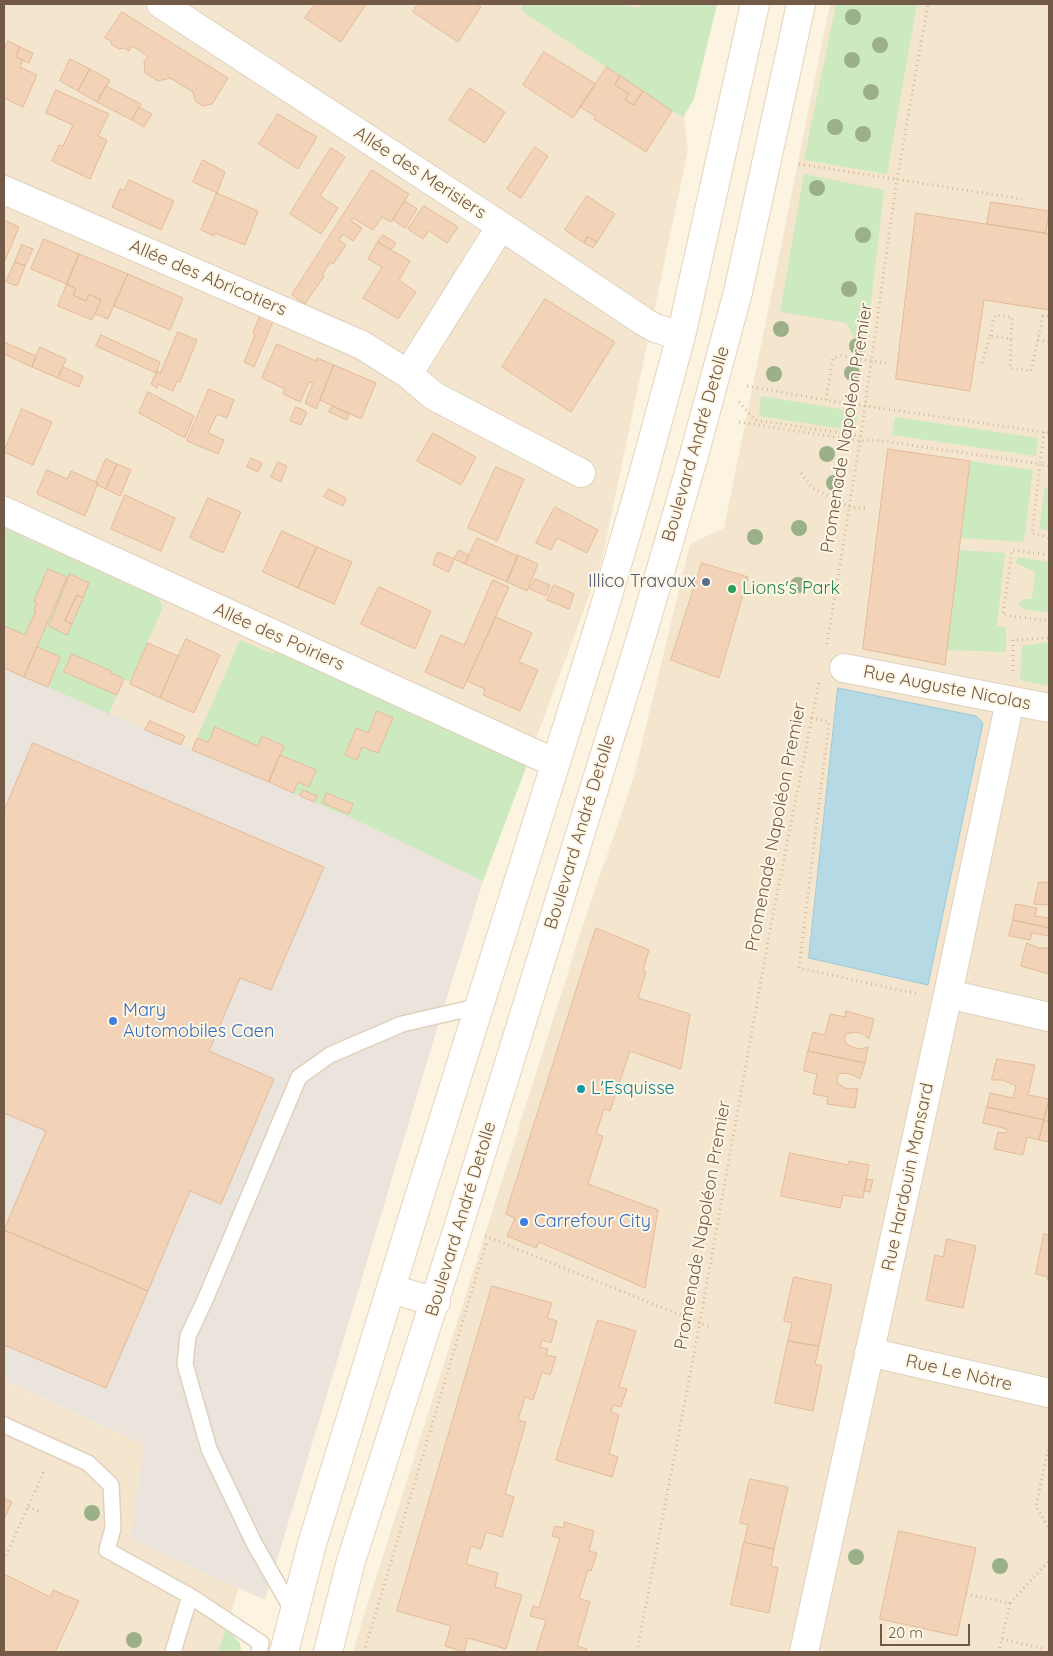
<!DOCTYPE html>
<html>
<head>
<meta charset="utf-8">
<style>
	body { margin:0 }
	#map { position:relative; width:1053px; height:1656px; overflow:hidden; background:#fcf4e0; font-family:Quicksand,sans-serif }
	canvas { display:block }
	.frame { position:absolute; inset:0; border:5px solid #735a47; pointer-events:none }
	.scale { position:absolute; left:880px; top:1624px; width:90px; height:22px; box-sizing:border-box; border:2px solid #735a47; border-top:0; padding-left:6px; font-size:15px; line-height:18px; white-space:nowrap; color:#735a47; -webkit-text-stroke:4px #fff7e6; paint-order:stroke }
</style>
</head>
<body>
<div id="map">
<canvas width="1053" height="1656"></canvas>
<div class="frame"></div>
<div class="scale">20 m</div>
</div>
<script>
const context = document.querySelector('canvas').getContext('2d');
context.lineJoin = 'round';
function fill(path, color) { context.fillStyle = color; context.fill(path, 'evenodd'); }
function trace(path, color, width, dash) { context.strokeStyle = color; context.lineWidth = width; context.lineCap = dash ? 'butt' : 'round'; context.setLineDash(dash || []); context.stroke(path); }
function label(font, color, halo, rows, align = 'center') {
  context.font = font + ' Quicksand,sans-serif'; context.lineWidth = 4; context.setLineDash([]); context.textBaseline = 'middle'; context.strokeStyle = halo; context.fillStyle = color; for (const [text, x, y, turn = 0] of rows) {
    context.save(); context.translate(x, y); context.rotate((+turn || 0) * Math.PI / 180); context.textAlign = isNaN(turn) ? turn : align; if (halo) context.strokeText(text, 0, 0); context.fillText(text, 0, 0); context.restore();
  }
}
fill(new Path2D(`
	M 4,4 L 717,4 L 694,99 L 684,116 L 688,150 L 601,564 L 483,881 L 4,675 Z
	M 830,4 L 1049,4 L 1049,1652 L 354,1652 L 355,1644 L 583,925 L 634,776 L 690,544 L 724,528 Z
	M 4,1380 L 144,1444 L 132,1539 L 239,1588 L 218,1652 L 4,1652 Z`), '#f4e6ce');
fill(new Path2D(`
	M 4,668 L 352,818 L 483,881 L 433,1042 L 265,1600 L 131,1539 L 144,1444 L 4,1380 Z`), '#eae4dc');
fill(new Path2D(`
	M 521,4 L 620,4 L 639,8 L 641,4 L 717,4 L 694,99 L 683,117 L 672,111 L 520,10 L 523,6 Z
	M 836,4 L 917,4 L 887,174 L 804,160 Z
	M 804,174 L 884,190 L 865,355 L 846,323 L 780,312 Z
	M 761,396 L 858,412 L 855,431 L 759,416 Z
	M 895,417 L 1038,438 L 1036,456 L 892,435 Z
	M 970,461 L 1033,470 L 1024,542 L 961,538 Z
	M 1045,487 L 1049,487 L 1049,531 L 1039,528 Z
	M 4,525 L 20,532 L 19,535 L 158,598 L 163,607 L 130,682 L 111,673 L 110,671 L 72,654 L 64,672 L 117,695 L 109,714 L 48,687 L 60,657 L 37,647 L 67,578 L 34,602 L 37,603 L 34,610 L 36,611 L 25,635 L 4,626 Z
	M 959,550 L 1005,553 L 997,626 L 1006,627 L 1006,652 L 947,650 Z
	M 1017,557 L 1049,562 L 1049,613 L 1023,609 L 1019,604 L 1022,599 L 1032,599 L 1035,572 L 1016,563 Z
	M 240,640 L 273,654 L 276,647 L 529,760 L 483,881 L 352,818 L 314,802 L 317,796 L 303,790 L 300,796 L 293,793 L 298,782 L 309,787 L 316,771 L 280,755 L 284,745 L 262,736 L 258,746 L 215,727 L 208,742 L 197,738 ZM 377,711 L 393,718 L 378,753 L 362,747 L 357,760 L 345,754 L 355,728 L 368,733 Z
	M 1049,642 L 1049,686 L 1020,680 L 1022,646 Z
	M 226,1628 L 240,1643 L 241,1652 L 218,1652 Z`), '#cde9bf');
const water = new Path2D(`
	M 838,688 L 976,716 L 983,723 L 928,985 L 809,958 Z`);
fill(water, '#b5dae5');
trace(water, '#9bc9d7', 1);
const building = new Path2D(`
	M 315,4 L 366,4 L 341,42 L 305,18 Z
	M 418,4 L 476,4 L 481,7 L 458,42 L 413,12 Z
	M 122,12 L 228,78 L 212,104 L 203,106 L 195,101 L 193,92 L 170,78 L 158,81 L 145,73 L 144,62 L 148,56 L 132,46 L 129,51 L 124,48 L 119,49 L 111,44 L 111,41 L 105,38 Z
	M 8,41 L 20,47 L 16,57 L 23,60 L 20,67 L 37,75 L 23,107 L 4,98 L 4,50 Z
	M 20,47 L 33,53 L 29,63 L 16,57 Z
	M 544,52 L 596,84 L 573,118 L 523,85 Z
	M 70,59 L 90,69 L 78,91 L 60,81 Z
	M 607,67 L 620,76 L 615,85 L 629,94 L 625,100 L 634,105 L 643,91 L 672,111 L 646,152 L 594,119 L 595,116 L 580,107 Z
	M 90,69 L 110,80 L 97,102 L 78,91 Z
	M 620,76 L 643,91 L 634,105 L 625,100 L 629,94 L 615,85 Z
	M 106,86 L 141,104 L 132,120 L 97,102 Z
	M 470,88 L 505,112 L 485,143 L 449,120 Z
	M 56,90 L 109,114 L 98,136 L 107,140 L 90,179 L 52,161 L 59,145 L 63,146 L 73,125 L 46,113 Z
	M 139,107 L 152,114 L 144,127 L 132,120 Z
	M 278,114 L 317,137 L 298,169 L 259,144 Z
	M 535,147 L 548,156 L 521,198 L 507,189 Z
	M 331,148 L 345,157 L 320,196 L 338,208 L 321,234 L 290,214 Z
	M 203,160 L 225,172 L 217,193 L 193,182 Z
	M 372,170 L 409,194 L 391,222 L 382,217 L 373,230 L 353,218 L 351,221 L 362,228 L 353,241 L 343,234 L 339,240 L 346,245 L 333,264 L 330,262 L 322,275 L 324,276 L 305,304 L 292,295 Z
	M 129,180 L 174,201 L 161,230 L 112,207 L 120,189 L 124,190 Z
	M 217,193 L 258,211 L 245,245 L 215,233 L 214,236 L 201,230 Z
	M 587,196 L 615,214 L 597,242 L 588,237 L 584,243 L 565,230 Z
	M 405,201 L 417,209 L 405,228 L 393,220 Z
	M 991,202 L 1049,211 L 1046,233 L 987,224 Z
	M 424,206 L 458,227 L 447,243 L 429,231 L 423,239 L 408,229 Z
	M 916,213 L 1049,234 L 1049,310 L 984,300 L 970,391 L 896,379 Z
	M 4,220 L 19,227 L 4,263 Z
	M 383,235 L 396,243 L 391,250 L 378,242 Z
	M 588,237 L 597,242 L 593,248 L 584,243 Z
	M 44,239 L 79,254 L 67,284 L 31,269 Z
	M 378,242 L 410,261 L 399,280 L 416,292 L 398,319 L 363,298 L 382,267 L 368,259 Z
	M 22,245 L 33,249 L 25,266 L 15,262 Z
	M 79,254 L 128,274 L 108,319 L 95,314 L 101,300 L 89,294 L 86,301 L 73,295 L 76,289 L 67,284 Z
	M 15,262 L 25,266 L 17,286 L 6,282 Z
	M 128,274 L 183,298 L 170,330 L 114,306 Z
	M 67,284 L 76,289 L 73,295 L 86,301 L 89,294 L 101,300 L 92,320 L 58,306 Z
	M 545,299 L 615,342 L 571,412 L 502,367 Z
	M 260,316 L 274,319 L 254,367 L 244,362 L 255,335 L 253,334 Z
	M 178,332 L 197,340 L 180,382 L 177,381 L 173,391 L 158,384 L 157,388 L 151,384 L 157,371 L 160,373 Z
	M 101,335 L 160,362 L 156,373 L 96,346 Z
	M 4,342 L 36,356 L 32,367 L 4,354 Z
	M 277,344 L 316,361 L 317,358 L 334,365 L 316,409 L 305,403 L 313,383 L 309,382 L 300,402 L 283,394 L 285,389 L 262,378 Z
	M 40,347 L 66,359 L 58,378 L 32,367 Z
	M 334,365 L 376,383 L 361,419 L 320,400 Z
	M 63,367 L 83,376 L 79,387 L 58,378 Z
	M 209,389 L 234,400 L 227,418 L 217,414 L 208,433 L 224,440 L 218,454 L 187,441 Z
	M 148,392 L 194,416 L 185,438 L 139,413 Z
	M 332,406 L 349,414 L 347,420 L 329,412 Z
	M 296,407 L 307,412 L 301,425 L 290,421 Z
	M 22,409 L 52,422 L 33,465 L 4,452 Z
	M 433,433 L 476,457 L 461,485 L 417,461 Z
	M 888,449 L 970,461 L 945,665 L 863,649 Z
	M 251,458 L 262,463 L 258,472 L 247,467 Z
	M 106,459 L 117,464 L 106,489 L 97,485 L 98,483 L 96,482 Z
	M 278,462 L 287,466 L 281,482 L 271,477 Z
	M 117,464 L 131,470 L 120,496 L 106,489 Z
	M 496,467 L 524,479 L 497,541 L 468,528 Z
	M 47,470 L 67,479 L 71,471 L 98,483 L 85,516 L 37,494 Z
	M 329,489 L 346,498 L 343,506 L 324,497 Z
	M 125,495 L 175,518 L 161,551 L 111,529 Z
	M 208,498 L 241,512 L 223,553 L 190,538 Z
	M 555,507 L 598,530 L 587,553 L 557,538 L 551,550 L 536,543 Z
	M 282,531 L 317,547 L 298,588 L 263,572 Z
	M 477,538 L 518,556 L 507,582 L 465,564 Z
	M 317,547 L 352,562 L 334,604 L 298,588 Z
	M 459,550 L 469,555 L 465,564 L 454,559 Z
	M 438,552 L 454,559 L 449,572 L 433,565 Z
	M 518,555 L 538,564 L 527,591 L 507,582 Z
	M 702,563 L 748,577 L 719,678 L 671,660 Z
	M 48,569 L 67,577 L 24,677 L 4,668 L 4,626 L 25,635 L 36,611 L 34,610 L 37,603 L 34,602 Z
	M 70,574 L 89,583 L 83,598 L 77,595 L 65,621 L 72,624 L 67,635 L 49,626 Z
	M 535,579 L 550,585 L 546,596 L 530,589 Z
	M 493,580 L 509,587 L 463,689 L 425,672 L 441,635 L 464,645 Z
	M 554,585 L 574,594 L 569,609 L 547,600 Z
	M 379,587 L 431,611 L 415,649 L 361,624 Z
	M 77,595 L 83,598 L 72,624 L 65,621 Z
	M 496,617 L 532,633 L 519,662 L 538,670 L 520,711 L 483,695 L 485,689 L 467,681 Z
	M 186,639 L 220,655 L 194,713 L 160,698 Z
	M 148,643 L 178,656 L 160,698 L 130,684 Z
	M 37,647 L 60,657 L 48,687 L 24,677 Z
	M 72,654 L 111,671 L 111,673 L 124,679 L 117,695 L 64,672 Z
	M 377,711 L 393,718 L 378,753 L 362,747 L 357,760 L 345,755 L 356,728 L 368,733 Z
	M 150,721 L 185,736 L 181,745 L 145,730 Z
	M 215,727 L 258,746 L 262,736 L 284,746 L 269,782 L 192,750 L 197,738 L 208,742 Z
	M 33,743 L 324,867 L 271,990 L 240,978 L 209,1051 L 274,1079 L 221,1204 L 190,1191 L 148,1291 L 4,1230 L 46,1131 L 4,1113 L 4,811 Z
	M 280,755 L 316,770 L 309,787 L 298,782 L 293,793 L 269,782 Z
	M 303,790 L 317,796 L 314,802 L 300,796 Z
	M 327,793 L 353,804 L 349,814 L 323,803 Z
	M 1039,882 L 1049,883 L 1049,905 L 1034,904 Z
	M 1016,904 L 1037,908 L 1035,916 L 1049,918 L 1049,928 L 1013,920 Z
	M 1013,920 L 1049,928 L 1049,936 L 1032,933 L 1030,940 L 1009,936 Z
	M 596,928 L 649,950 L 643,971 L 646,972 L 638,998 L 690,1014 L 681,1069 L 630,1051 L 610,1111 L 604,1109 L 596,1134 L 603,1136 L 588,1184 L 658,1210 L 645,1288 L 539,1242 L 536,1248 L 507,1236 L 515,1218 L 506,1214 Z
	M 1027,943 L 1039,948 L 1049,948 L 1049,974 L 1021,966 Z
	M 846,1011 L 874,1019 L 869,1039 L 863,1034 L 855,1032 L 846,1034 L 845,1037 L 845,1042 L 852,1047 L 860,1049 L 868,1047 L 865,1063 L 808,1051 L 813,1032 L 825,1035 L 830,1014 L 845,1017 Z
	M 808,1051 L 865,1063 L 860,1079 L 853,1075 L 845,1073 L 838,1074 L 837,1080 L 837,1083 L 845,1088 L 852,1089 L 858,1088 L 855,1108 L 827,1104 L 828,1097 L 813,1094 L 817,1074 L 804,1071 Z
	M 997,1059 L 1035,1065 L 1028,1095 L 1049,1099 L 1044,1120 L 987,1107 L 990,1093 L 1013,1098 L 1016,1086 L 1003,1080 L 992,1080 Z
	M 1049,1099 L 1049,1122 L 1044,1120 Z
	M 987,1107 L 1044,1120 L 1039,1140 L 1027,1137 L 1023,1155 L 994,1149 L 998,1132 L 1006,1133 L 1007,1129 L 983,1123 Z
	M 1044,1120 L 1049,1122 L 1049,1142 L 1039,1140 Z
	M 790,1153 L 848,1165 L 849,1161 L 869,1165 L 863,1198 L 843,1195 L 840,1208 L 781,1196 Z
	M 867,1179 L 873,1180 L 870,1192 L 864,1191 Z
	M 4,1230 L 148,1291 L 106,1388 L 4,1345 Z
	M 1044,1234 L 1049,1235 L 1049,1280 L 1047,1279 L 1048,1277 L 1036,1274 Z
	M 947,1239 L 976,1246 L 963,1308 L 926,1300 L 935,1255 L 943,1257 Z
	M 794,1277 L 832,1285 L 819,1346 L 788,1341 L 792,1323 L 784,1321 Z
	M 492,1286 L 552,1303 L 547,1318 L 557,1321 L 551,1343 L 542,1340 L 540,1347 L 548,1349 L 546,1355 L 556,1357 L 550,1375 L 542,1372 L 533,1400 L 525,1397 L 518,1420 L 526,1422 L 505,1494 L 514,1497 L 502,1537 L 486,1532 L 481,1549 L 471,1546 L 466,1564 L 498,1573 L 495,1587 L 522,1595 L 506,1649 L 468,1638 L 464,1652 L 445,1646 L 451,1626 L 397,1611 Z
	M 598,1320 L 636,1331 L 619,1387 L 627,1389 L 621,1407 L 613,1405 L 611,1412 L 619,1415 L 609,1454 L 618,1457 L 612,1477 L 556,1460 Z
	M 788,1341 L 819,1346 L 815,1364 L 822,1366 L 813,1411 L 775,1403 Z
	M 750,1479 L 788,1487 L 774,1549 L 744,1542 L 748,1525 L 740,1523 Z
	M 4,1498 L 12,1502 L 4,1519 Z
	M 565,1522 L 594,1531 L 589,1551 L 597,1553 L 591,1571 L 588,1570 L 579,1598 L 590,1602 L 577,1646 L 587,1649 L 586,1652 L 536,1652 L 546,1620 L 530,1616 L 533,1606 L 539,1608 L 560,1538 L 552,1536 L 555,1526 L 563,1528 Z
	M 899,1531 L 976,1548 L 957,1636 L 880,1619 Z
	M 744,1542 L 774,1549 L 771,1566 L 778,1568 L 769,1613 L 731,1605 Z
	M 4,1574 L 50,1597 L 53,1590 L 79,1601 L 55,1652 L 4,1652 Z`);
fill(building, '#f2d3b8');
trace(building, '#e4bb98', 1);
const lane = new Path2D(`
	M 4,1425 L 88,1463 L 111,1485 L 113,1528 L 107,1550 L 190,1596 L 173,1652
	M 190,1596 L 261,1643 L 259,1652
	M 294,1613 L 254,1543 L 209,1449 L 185,1364 L 188,1336 L 205,1300 L 299,1077 L 330,1055 L 402,1024 L 480,1006`);
const street = new Path2D(`
	M 161,4 L 501,226 L 643,321 L 655,328 L 681,336
	M 4,190 L 362,345 L 408,374 L 434,396 L 581,473
	M 408,374 L 501,226
	M 4,511 L 555,763
	M 844,668 L 1049,708
	M 948,994 L 1049,1017
	M 869,1352 L 1049,1393
	M 804,1652 L 948,994 L 1010,701`);
const secondary = new Path2D(`
	M 391,1289 L 436,1302
	M 284,1652 L 312,1544 L 416,1207 L 601,619 L 639,490 L 681,336 L 755,4
	M 328,1652 L 351,1561 L 458,1228 L 644,628 L 694,455 L 738,292 L 801,4`);
trace(lane, '#e0d0bc', 18);
trace(street, '#e0d0bc', 30);
trace(secondary, '#e5d2ba', 30);
trace(new Path2D(`
	M 799,164 L 1022,199
	M 990,336 L 995,315 L 1012,317 L 1011,339
	M 1038,340 L 1049,342
	M 886,363 L 841,356 L 833,358 L 826,400 L 1049,433
	M 982,363 L 990,336 L 1011,339 L 1010,368 L 1031,371 L 1043,316 L 1049,316
	M 747,386 L 826,400
	M 739,402 L 755,420 L 861,436
	M 739,422 L 860,441 L 876,440 L 1040,464 L 1032,533 L 1049,538
	M 1044,432 L 1040,464 L 1049,466
	M 801,473 L 812,488 L 850,507 L 868,509
	M 1049,555 L 1012,550 L 1003,615 L 1049,621
	M 827,644 L 860,441 L 897,179 L 928,4
	M 1013,671 L 1013,640 L 1049,638
	M 811,718 L 829,722 L 799,968 L 918,994
	M 485,1236 L 710,1327
	M 1049,1445 L 1036,1506 L 1049,1529
	M 28,1507 L 39,1511
	M 4,1560 L 45,1469
	M 966,1594 L 1010,1603 L 999,1652
	M 1010,1603 L 1049,1561
	M 1002,1639 L 1045,1649
	M 364,1652 L 486,1244 L 486,1241
	M 637,1652 L 700,1322 L 770,930 L 819,682`), '#d6b79b', 3, [1, 4]);
trace(lane, '#fff', 15);
trace(street, '#fff', 28);
trace(secondary, '#fff', 28);
context.fillStyle = '#9bb088';
for (const [x, y] of [
	[853,17],
	[880,45],
	[852,60],
	[871,92],
	[835,127],
	[863,134],
	[817,188],
	[863,235],
	[849,289],
	[781,329],
	[857,346],
	[852,373],
	[774,374],
	[827,454],
	[834,483],
	[799,528],
	[755,537],
	[798,585],
	[92,1513],
	[856,1557],
	[1000,1566],
	[134,1640]
]) { context.beginPath(); context.arc(x, y, 8, 0, 2 * Math.PI); context.fill(); }
for (const [x, y, r, color] of [
	[706,582,5,"#5c6f8a"],
	[732,589,5,"#2e9e5b"],
	[113,1021,5,"#3f7fe0"],
	[581,1089,5,"#0f9aa8"],
	[524,1222,5,"#3f7fe0"]
]) { const dot = new Path2D(); dot.arc(x, y, r, 0, 2 * Math.PI); context.fillStyle = color; context.fill(dot); trace(dot, '#fff7e6', 2); }
label('18px', '#735a47', '#fff7e6', [
	["Allée des Merisiers",420,173,33],
	["Allée des Abricotiers",208,278,23],
	["Promenade Napoléon Premier",847,428,-81],
	["Boulevard André Detolle",696,444,-74],
	["Allée des Poiriers",279,637,24],
	["Rue Auguste Nicolas",947,688,11],
	["Promenade Napoléon Premier",776,827,-79],
	["Boulevard André Detolle",580,832,-73],
	["Rue Hardouin Mansard",908,1177,-78],
	["Boulevard André Detolle",461,1219,-73],
	["Promenade Napoléon Premier",703,1225,-80],
	["Rue Le Nôtre",959,1373,13]
]);
label('18px', '#4e5e75', '#fff7e6', [
	["Illico Travaux",696,582]
], 'right');
label('18px', '#27864d', '#fff7e6', [
	["Lions's Park",742,589]
], 'left');
label('18px', '#366cbe', '#fff7e6', [
	["Mary",123,1011],
	["Automobiles Caen",123,1032],
	["Carrefour City",534,1222]
], 'left');
label('18px', '#0d838f', '#fff7e6', [
	["L'Esquisse",591,1089]
], 'left');
</script>
</body>
</html>
